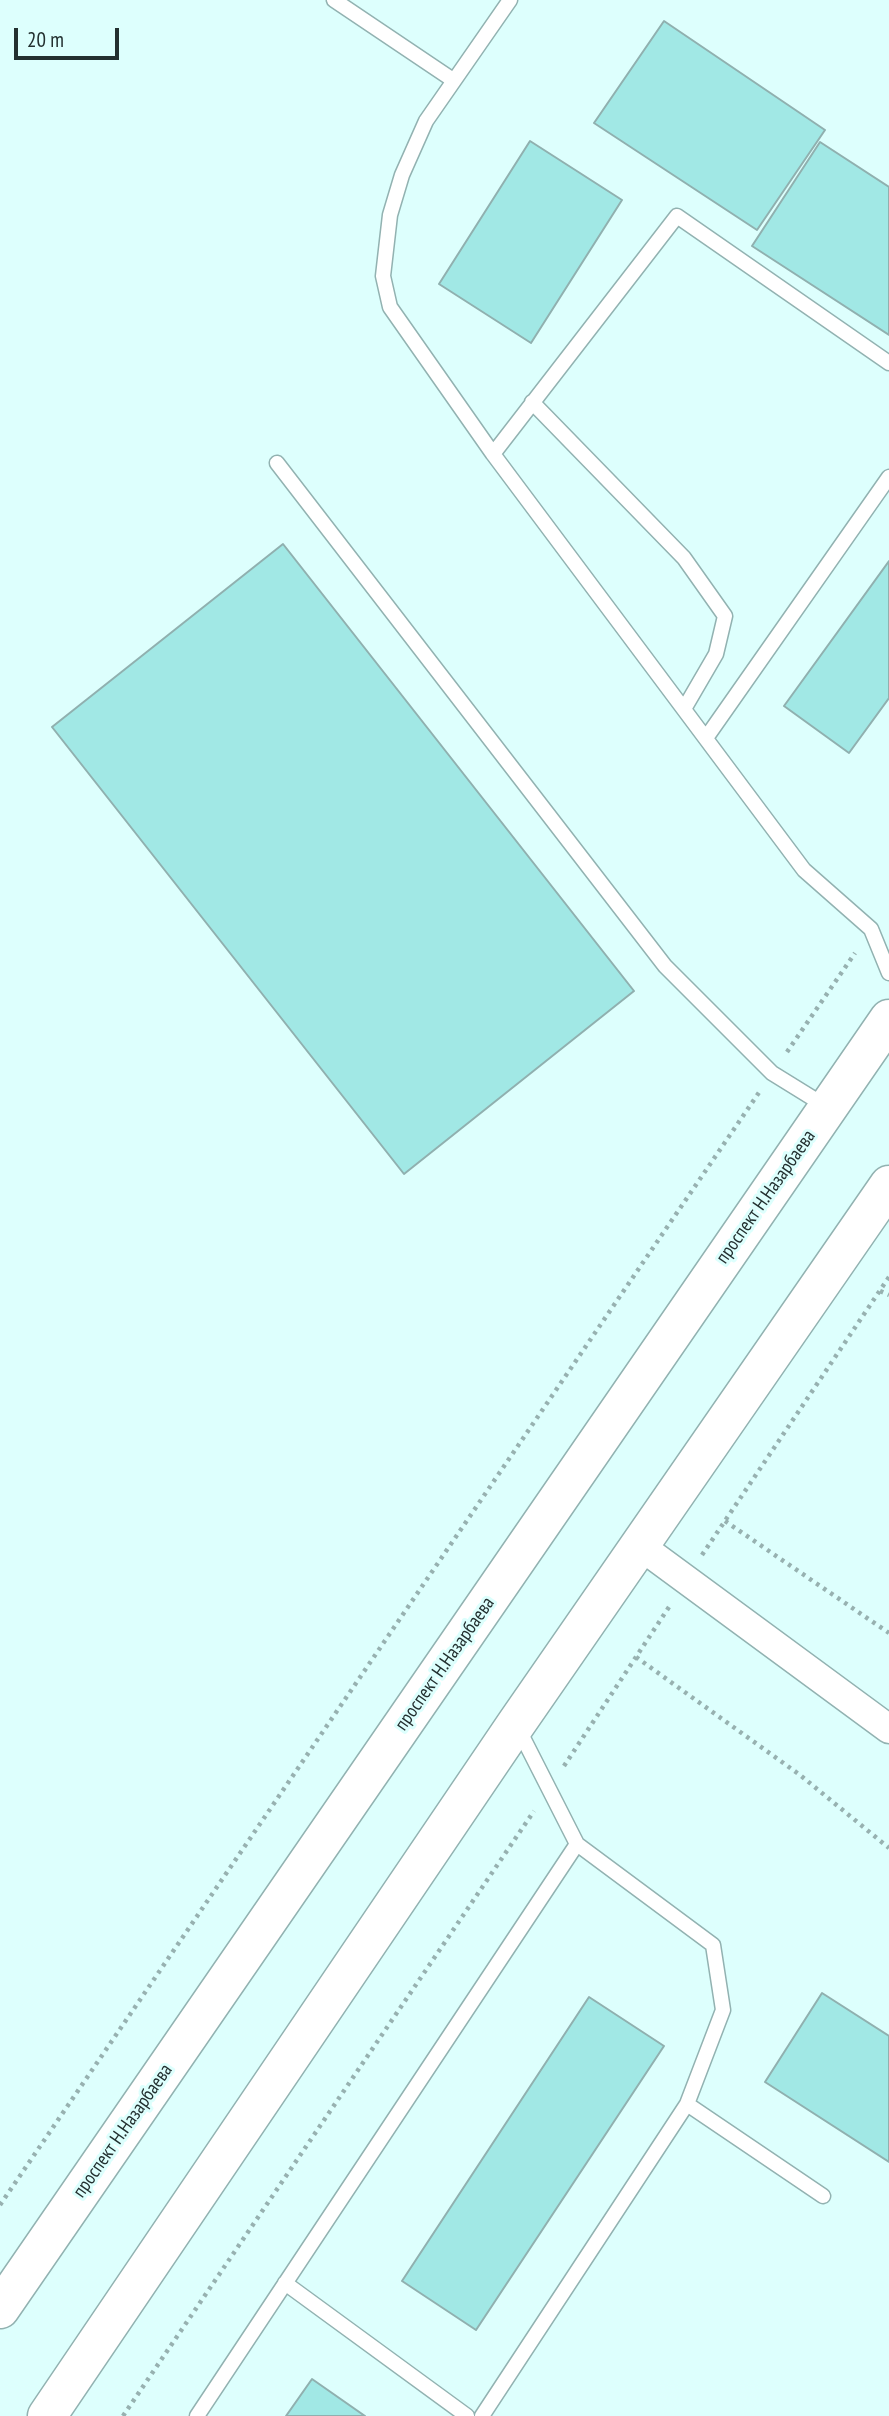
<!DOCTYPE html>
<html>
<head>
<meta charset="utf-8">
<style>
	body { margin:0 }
	#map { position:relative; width:889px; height:2416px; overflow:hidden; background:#ddfffd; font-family:"PT Sans Narrow",sans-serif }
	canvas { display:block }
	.scale { position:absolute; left:14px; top:28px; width:105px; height:32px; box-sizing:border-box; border:4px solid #233030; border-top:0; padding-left:9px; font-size:21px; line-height:24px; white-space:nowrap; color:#233030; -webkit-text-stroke:5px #ddfffd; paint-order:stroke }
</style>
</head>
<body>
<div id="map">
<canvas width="889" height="2416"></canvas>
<div class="scale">20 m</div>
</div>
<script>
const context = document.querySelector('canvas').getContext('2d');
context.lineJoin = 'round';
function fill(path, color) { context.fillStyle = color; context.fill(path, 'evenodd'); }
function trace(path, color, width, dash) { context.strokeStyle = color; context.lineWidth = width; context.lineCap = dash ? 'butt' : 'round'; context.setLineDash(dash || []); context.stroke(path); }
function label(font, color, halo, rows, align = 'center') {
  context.font = font + ' "PT Sans Narrow",sans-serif'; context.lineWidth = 6; context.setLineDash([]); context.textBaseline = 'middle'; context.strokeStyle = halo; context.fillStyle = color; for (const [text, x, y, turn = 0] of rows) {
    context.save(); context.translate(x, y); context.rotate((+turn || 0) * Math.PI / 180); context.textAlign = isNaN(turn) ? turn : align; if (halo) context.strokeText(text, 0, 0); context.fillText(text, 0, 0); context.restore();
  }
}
const building = new Path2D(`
	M 664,21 L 825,130 L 757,230 L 594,123 Z
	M 530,141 L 622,200 L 531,343 L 439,284 Z
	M 820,142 L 889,187 L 889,335 L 752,246 Z
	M 283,544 L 634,991 L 404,1174 L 52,727 Z
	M 889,561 L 889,698 L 849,753 L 784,706 Z
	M 822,1993 L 889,2036 L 889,2162 L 765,2082 Z
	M 589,1997 L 664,2046 L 476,2330 L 402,2281 Z
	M 312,2379 L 365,2416 L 286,2416 Z`);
fill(building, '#a1e8e5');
trace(building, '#90b0af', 2);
const lane = new Path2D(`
	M 334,0 L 453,80
	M 510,0 L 426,121 L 402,175 L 390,215 L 383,276 L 390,307 L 493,454 L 804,870 L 871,929 L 889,973
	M 532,402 L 684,558 L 725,616 L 716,654 L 684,709
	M 493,454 L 677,216 L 889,363
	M 277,463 L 665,966 L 772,1073 L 827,1107
	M 706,738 L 889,477
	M 687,2104 L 823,2196
	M 285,2283 L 467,2416
	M 197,2416 L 577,1844
	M 482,2416 L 687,2104 L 723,2010 L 713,1945 L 577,1844 L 518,1728`);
const street = new Path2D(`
	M 639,1545 L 889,1729`);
const secondary = new Path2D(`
	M 0,2309 L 889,1019
	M 47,2416 L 516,1724 L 889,1185`);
trace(lane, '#92b2b1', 17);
trace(street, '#92b2b1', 31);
trace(secondary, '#92b2b1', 41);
trace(new Path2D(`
	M 787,1052 L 855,953
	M 880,1291 L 889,1295
	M 725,1521 L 889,1633
	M 702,1555 L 889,1277
	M 636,1657 L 800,1775 L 889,1848
	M 564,1766 L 669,1607
	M 0,2205 L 760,1091
	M 123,2416 L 534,1811`), '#97b1b0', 4.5, [3.5, 5]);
trace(lane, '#fff', 14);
trace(street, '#fff', 28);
trace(secondary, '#fff', 38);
label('19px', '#233030', '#ddfffd', [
	["проспект Н.Назарбаева",766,1197,-55],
	["проспект Н.Назарбаева",445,1664,-55],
	["проспект Н.Назарбаева",123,2131,-55]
]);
</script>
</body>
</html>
